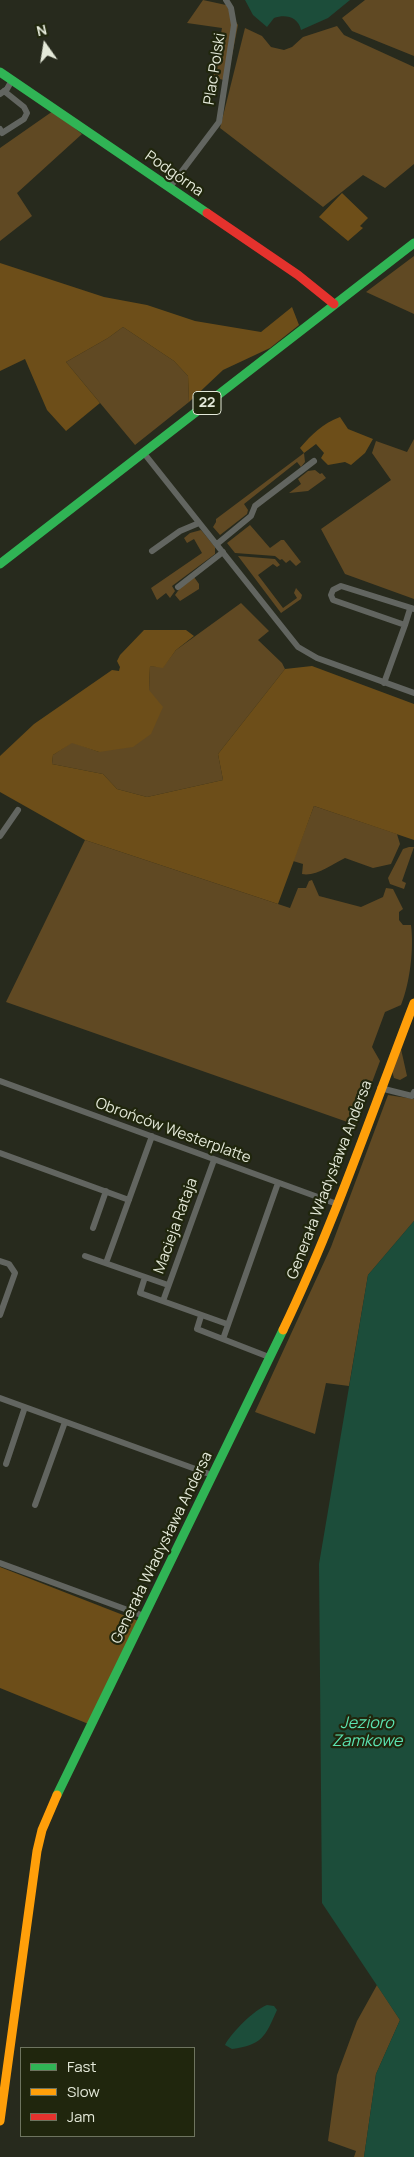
<!DOCTYPE html>
<html>
<head>
<meta charset="utf-8">
<style>
	body { margin:0 }
	#map { position:relative; width:414px; height:2157px; overflow:hidden; background:#272a1d; font-family:Manrope,sans-serif }
	canvas { display:block }
	.legend { position:absolute; left:20px; top:2047px; width:175px; height:90px; box-sizing:border-box; background:#20260d; border:1px solid #6e745f; margin:0; padding:6px 9px; list-style:none; font-size:15px; color:#e4e9d9 }
	.legend li { display:flex; align-items:center; gap:10px; height:25px }
	.legend b { width:25px; border:1px solid #6e745f }
	.north { position:absolute; left:20px; top:20px; width:50px; height:50px; -webkit-text-stroke:4px #20260d; paint-order:stroke; rotate:347deg; font-size:14px; font-weight:700; line-height:20px; text-align:center; color:#e4e9d9 }
	.north::after { content:''; display:block; margin:auto; width:18px; height:22px; background:#e4e9d9; clip-path:polygon(50% 0,100% 100%,50% 72%,0 100%) }
</style>
</head>
<body>
<div id="map">
<canvas width="414" height="2157"></canvas>
<ul class="legend">
<li><b style="height:6px;background:#30b455"></b>Fast</li>
<li><b style="height:6px;background:#ff9f0a"></b>Slow</li>
<li><b style="height:6px;background:#e5322d"></b>Jam</li>
</ul>
<div class="north">N</div>
</div>
<script>
const context = document.querySelector('canvas').getContext('2d');
context.lineJoin = 'round';
function fill(path, color) { context.fillStyle = color; context.fill(path, 'evenodd'); }
function trace(path, color, width, dash) { context.strokeStyle = color; context.lineWidth = width; context.lineCap = dash ? 'butt' : 'round'; context.setLineDash(dash || []); context.stroke(path); }
function label(font, color, halo, rows, align = 'center') {
  context.font = font + ' Manrope,sans-serif'; context.lineWidth = 4.5; context.setLineDash([]); context.textBaseline = 'middle'; context.strokeStyle = halo; context.fillStyle = color; for (const [text, x, y, turn = 0] of rows) {
    context.save(); context.translate(x, y); context.rotate((+turn || 0) * Math.PI / 180); context.textAlign = isNaN(turn) ? turn : align; if (halo) context.strokeText(text, 0, 0); context.fillText(text, 0, 0); context.restore();
  }
}
fill(new Path2D(`
	M 203,0 L 226,5 L 238,25 L 227,81 L 213,77 L 222,28 L 187,23 Z
	M 365,0 L 414,0 L 414,56 L 352,31 L 342,18 Z
	M 337,26 L 344,35 L 414,67 L 414,164 L 385,188 L 363,175 L 323,207 L 220,128 L 245,28 L 262,36 L 271,47 L 284,50 L 292,47 L 303,37 Z
	M 53,111 L 82,134 L 17,193 L 32,216 L 0,241 L 0,148 Z
	M 414,256 L 414,314 L 366,292 Z
	M 123,327 L 174,361 L 188,376 L 189,402 L 135,445 L 66,362 L 108,338 Z
	M 414,439 L 414,599 L 345,574 L 321,529 L 391,480 L 372,453 L 376,441 L 407,452 Z
	M 304,453 L 305,462 L 301,467 L 297,462 L 244,504 L 248,510 L 247,514 L 220,535 L 213,527 L 216,522 L 216,519 Z
	M 315,470 L 320,474 L 322,473 L 326,478 L 308,491 L 289,493 L 301,484 L 298,479 L 308,471 Z
	M 250,525 L 270,548 L 281,540 L 284,540 L 301,562 L 296,566 L 290,560 L 286,563 L 282,559 L 280,560 L 275,556 L 235,553 L 227,543 Z
	M 201,530 L 215,547 L 215,554 L 172,586 L 175,591 L 170,598 L 166,593 L 157,600 L 151,588 L 202,553 L 194,539 L 187,543 L 184,538 L 190,533 Z
	M 238,556 L 275,559 L 280,565 L 277,567 L 273,564 L 258,575 L 283,608 L 297,598 L 294,593 L 296,588 L 302,595 L 301,599 L 281,613 Z
	M 194,577 L 199,584 L 199,589 L 180,601 L 175,595 L 180,588 Z
	M 241,603 L 269,631 L 258,640 L 282,663 L 285,669 L 218,754 L 223,780 L 147,797 L 117,789 L 103,774 L 52,764 L 53,755 L 72,742 L 99,752 L 149,690 L 150,666 L 163,667 L 176,650 Z
	M 314,806 L 397,834 L 400,844 L 391,864 L 373,868 L 345,858 C 333,864 315,877 302,874 L 303,864 L 293,861 Z
	M 85,840 L 290,908 L 298,888 L 306,888 L 309,881 L 312,880 L 319,896 L 361,907 L 383,897 L 386,888 L 393,889 L 403,909 L 399,912 L 399,920 L 403,925 L 411,925 C 414,949 410,983 401,1005 L 385,1012 L 372,1047 L 380,1061 L 356,1125 L 6,1002 Z
	M 409,847 L 414,847 L 402,881 L 406,883 L 404,889 L 390,884 L 388,878 L 403,849 Z
	M 401,1049 L 407,1076 L 400,1080 L 394,1078 L 392,1071 Z
	M 388,1095 L 414,1099 L 414,1221 L 368,1275 L 349,1386 L 326,1383 L 315,1434 L 255,1412 L 331,1247 Z
	M 377,1985 L 400,2020 L 376,2074 L 364,2157 L 354,2157 L 356,2151 L 328,2141 L 337,2075 L 357,2021 Z`), '#604923');
fill(new Path2D(`
	M 342,193 L 368,218 L 360,226 L 363,228 L 348,241 L 319,217 Z
	M 0,263 L 104,297 L 147,305 L 195,321 L 261,332 L 292,307 L 299,325 L 270,348 L 223,370 L 189,402 L 188,376 L 174,361 L 123,327 L 108,338 L 66,362 L 100,403 L 66,431 L 47,410 L 25,359 L 0,371 Z
	M 340,417 L 348,429 L 373,439 L 365,453 L 351,465 L 345,462 L 328,465 L 321,458 L 324,453 L 316,444 L 304,453 L 300,448 C 312,434 322,424 340,417 Z
	M 144,630 L 186,630 L 194,636 L 176,650 L 163,668 L 150,666 L 149,690 L 163,707 L 151,734 L 133,747 L 99,752 L 72,743 L 53,755 L 52,764 L 103,774 L 117,789 L 147,797 L 223,780 L 218,754 L 285,669 L 312,666 L 414,704 L 414,840 L 314,806 L 278,904 L 85,840 L 0,792 L 0,756 L 34,724 L 112,670 L 119,671 L 120,667 L 117,661 L 120,655 Z
	M 0,1567 L 141,1622 L 91,1725 L 0,1688 Z`), '#6d4e19');
fill(new Path2D(`
	M 245,0 L 350,0 L 328,18 L 301,30 C 298,17 286,14 274,18 L 267,27 L 253,15 Z
	M 414,1221 L 414,2157 L 364,2157 L 376,2074 L 400,2020 L 322,1903 L 319,1564 L 368,1275 Z
	M 267,2005 L 274,2006 L 277,2010 C 265,2037 262,2045 232,2049 L 225,2045 C 231,2033 255,2009 267,2005 Z`), '#1c4d3a');
trace(new Path2D(`
	M 0,94 L 7,89 L 12,80
	M 0,129 L 2,133 L 24,119 L 27,113 L 24,107 L 4,91
	M 170,187 L 219,122 L 234,25 L 231,8 L 226,0
	M 143,452 L 298,647 L 317,658 L 414,693
	M 217,544 L 251,516 L 255,506 L 314,461
	M 152,551 L 180,531 L 199,523
	M 178,587 L 223,552
	M 405,625 L 410,609
	M 384,683 L 405,625 L 333,600 L 331,595 L 333,590 L 341,586 L 414,609
	M 0,836 L 18,810
	M 0,1081 L 337,1204
	M 380,1088 L 412,1096 L 414,1092
	M 0,1153 L 129,1200
	M 93,1228 L 106,1191
	M 85,1256 L 168,1285
	M 0,1261 L 9,1264 L 15,1273 L 0,1315
	M 106,1263 L 152,1136
	M 145,1277 L 140,1293 L 227,1324
	M 163,1301 L 214,1160
	M 201,1316 L 197,1329 L 269,1357
	M 223,1339 L 278,1183
	M 0,1398 L 212,1475
	M 6,1464 L 25,1407
	M 35,1505 L 65,1422
	M 0,1563 L 144,1616`), '#626560', 6);
trace(new Path2D(`
	M 0,72 L 207,213
	M 0,564 L 414,243
	M 57,1795 L 283,1330`), '#30b455', 9);
trace(new Path2D(`
	M 283,1330 C 334,1224 372,1112 414,1003
	M 0,2121 L 37,1851 L 42,1830 L 57,1795`), '#ff9f0a', 9);
trace(new Path2D(`
	M 207,213 L 298,275 L 334,304`), '#e5322d', 9);
for (const [x, y, w] of [
	[207,403,28]
]) { const box = new Path2D(); box.roundRect(x - w / 2, y - 11.5, w, 23, 4); context.fillStyle = '#20260d'; context.fill(box); trace(box, '#e4e9d9', 1); }
label('bold 14px', '#e4e9d9', null, [
	["22",207,403]
]);
label('15px', '#e4e9d9', '#20260d', [
	["Plac Polski",215,69,-81],
	["Podgórna",174,174,35],
	["Obrońców Westerplatte",173,1131,20],
	["Generała Władysława Andersa",330,1180,-69],
	["Macieja Rataja",176,1226,-70],
	["Generała Władysława Andersa",162,1548,-64]
]);
label('italic 16px', '#5be3b1', '#20260d', [
	["Jezioro",367,1724],
	["Zamkowe",367,1742]
]);
</script>
</body>
</html>
